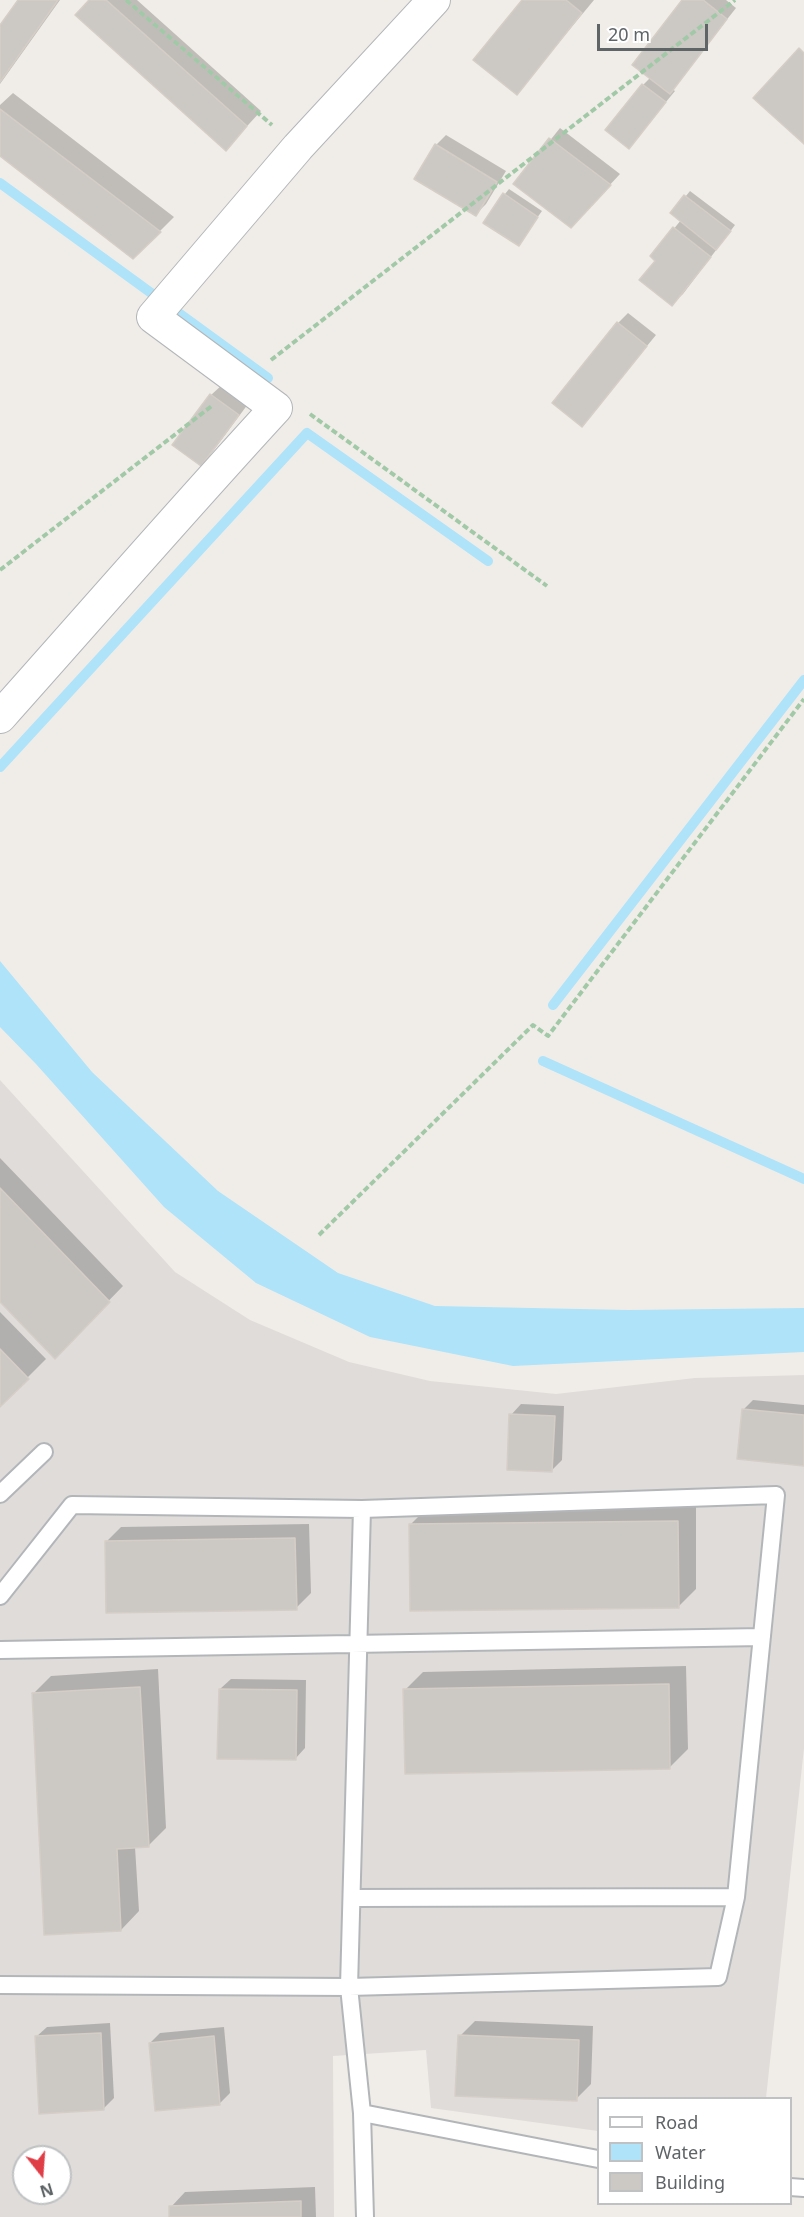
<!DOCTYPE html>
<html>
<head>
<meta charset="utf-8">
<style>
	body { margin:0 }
	#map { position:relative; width:804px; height:2217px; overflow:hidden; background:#f0ede8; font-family:"Noto Sans",sans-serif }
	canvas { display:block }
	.legend { position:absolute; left:597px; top:2097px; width:195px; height:108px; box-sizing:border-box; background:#fff; border:2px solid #bfc1c2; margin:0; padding:8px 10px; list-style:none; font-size:18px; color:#5f6467 }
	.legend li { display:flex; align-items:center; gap:12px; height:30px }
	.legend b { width:30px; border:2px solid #bfc1c2 }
	.north { position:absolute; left:12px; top:2145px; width:60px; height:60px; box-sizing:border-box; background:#fff; border:2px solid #bfc1c2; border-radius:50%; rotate:163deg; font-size:16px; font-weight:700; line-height:24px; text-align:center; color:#5f6467 }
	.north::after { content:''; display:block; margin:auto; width:21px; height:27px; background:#e03e47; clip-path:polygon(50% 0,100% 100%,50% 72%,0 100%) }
	.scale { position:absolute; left:597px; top:24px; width:111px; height:27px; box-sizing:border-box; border:3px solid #5f6467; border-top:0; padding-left:8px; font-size:18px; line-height:21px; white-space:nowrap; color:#5f6467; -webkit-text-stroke:4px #fff; paint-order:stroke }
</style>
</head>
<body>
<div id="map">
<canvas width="804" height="2217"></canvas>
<ul class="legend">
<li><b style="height:8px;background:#fff"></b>Road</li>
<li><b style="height:16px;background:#aee3fa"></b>Water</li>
<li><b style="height:16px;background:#ccc8c4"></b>Building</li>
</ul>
<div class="north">N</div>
<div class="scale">20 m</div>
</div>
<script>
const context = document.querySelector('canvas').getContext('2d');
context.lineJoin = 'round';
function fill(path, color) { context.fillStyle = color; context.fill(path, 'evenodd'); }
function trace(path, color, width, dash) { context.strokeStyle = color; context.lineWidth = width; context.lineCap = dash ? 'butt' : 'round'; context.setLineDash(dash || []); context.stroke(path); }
fill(new Path2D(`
	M 0,1080 L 175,1272 L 250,1320 L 349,1362 L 430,1381 L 556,1394 L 695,1378 L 804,1375 L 804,1748 L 766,2098 L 598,2098 L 598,2131 L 431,2108 L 426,2050 L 333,2056 L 334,2217 L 0,2217 ZM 24,2157 L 60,2157 L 60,2193 L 24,2193 Z`), '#dfdcda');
fill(new Path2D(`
	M 0,961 L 92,1072 L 218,1191 L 338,1273 L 435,1306 L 628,1310 L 804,1308 L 804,1352 L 513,1366 L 370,1337 L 256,1283 L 164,1207 L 36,1064 L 0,1027 Z`), '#aee3fa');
fill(new Path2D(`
	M 20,0 L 60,0 L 0,84 L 0,28 Z
	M 91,0 L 137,0 L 261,111 L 226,149 Z
	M 523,0 L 594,0 L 517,93 Z
	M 684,0 L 726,0 L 736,8 L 672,89 L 675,91 L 629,147 L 643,85 L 651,77 Z
	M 13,93 L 174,217 L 160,231 L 0,154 L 0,105 Z
	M 560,128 L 620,174 L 581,216 L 515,184 Z
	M 446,135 L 506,171 L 486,204 L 476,214 L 436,145 Z
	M 509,189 L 542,211 L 518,244 L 505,194 Z
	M 690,191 L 735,225 L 683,294 L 672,304 L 657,260 L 652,256 L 681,220 L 672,213 Z
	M 628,313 L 656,335 L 582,425 L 618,323 Z
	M 222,385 L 248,404 L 211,454 L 201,464 L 211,395 Z
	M 0,1158 L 123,1286 L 55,1356 L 0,1300 Z
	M 0,1312 L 46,1359 L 0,1405 Z
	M 753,1400 L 804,1405 L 804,1464 L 743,1410 Z
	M 521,1404 L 564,1406 L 562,1460 L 552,1470 L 511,1415 Z
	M 696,1503 L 696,1589 L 678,1607 L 411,1524 L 429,1506 Z
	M 309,1524 L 311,1593 L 296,1608 L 106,1542 L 121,1527 Z
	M 686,1666 L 688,1749 L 669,1768 L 405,1690 L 423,1672 Z
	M 158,1669 L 166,1828 L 148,1846 L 135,1847 L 139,1911 L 121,1930 L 33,1694 L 51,1676 Z
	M 231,1679 L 306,1680 L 305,1748 L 295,1759 L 220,1689 Z
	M 475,2021 L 593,2026 L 591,2084 L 576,2099 L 460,2036 Z
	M 110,2023 L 114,2098 L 103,2109 L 36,2037 L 47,2027 Z
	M 224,2027 L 230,2093 L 220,2103 L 150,2043 L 160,2033 Z
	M 315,2187 L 316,2217 L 171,2217 L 171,2207 L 185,2192 Z`), '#0003');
trace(new Path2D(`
	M 0,183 L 268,378
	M 0,767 L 307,433 L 488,561
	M 553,1005 L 804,680
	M 543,1061 L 804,1179`), '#aee3fa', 10);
const building = new Path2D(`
	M 18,0 L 58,0 L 0,82 L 0,25 Z
	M 89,0 L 106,0 L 247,126 L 226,151 L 75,15 Z
	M 522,0 L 566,0 L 582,13 L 517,95 L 473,60 Z
	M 682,0 L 703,0 L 727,19 L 670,94 L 632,65 Z
	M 799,48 L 804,53 L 804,144 L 753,98 Z
	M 642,84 L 666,102 L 629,149 L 605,130 Z
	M 0,109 L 161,232 L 133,259 L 0,156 Z
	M 549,138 L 611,185 L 571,228 L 513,184 Z
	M 435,144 L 497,182 L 476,216 L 414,179 Z
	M 503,193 L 538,217 L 519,246 L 483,223 Z
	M 684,195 L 731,231 L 716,250 L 670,213 Z
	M 673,227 L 711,257 L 672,306 L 639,280 L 655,261 L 650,256 Z
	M 617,322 L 647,346 L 582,427 L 552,403 Z
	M 210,394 L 239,415 L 201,466 L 172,445 Z
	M 0,1188 L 110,1302 L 55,1359 L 0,1302 Z
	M 0,1349 L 29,1379 L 0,1407 Z
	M 742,1409 L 804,1415 L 804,1466 L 737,1459 Z
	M 509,1414 L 555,1416 L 552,1472 L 507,1470 Z
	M 678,1521 L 679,1608 L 410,1611 L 409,1524 Z
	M 295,1538 L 297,1610 L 106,1613 L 105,1541 Z
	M 669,1684 L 670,1769 L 405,1774 L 403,1689 Z
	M 140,1687 L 149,1847 L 117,1849 L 121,1931 L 44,1935 L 32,1693 Z
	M 219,1689 L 297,1690 L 296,1760 L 217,1759 Z
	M 101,2033 L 104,2110 L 39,2114 L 35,2036 Z
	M 458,2035 L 579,2040 L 577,2101 L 455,2096 Z
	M 214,2036 L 220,2105 L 155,2111 L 149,2043 Z
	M 301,2201 L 301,2217 L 169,2217 L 169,2206 Z`);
fill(building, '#ccc8c4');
trace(building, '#d5cec6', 1.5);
const lane = new Path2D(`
	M 0,1494 L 44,1452
	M 0,1596 L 72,1505 L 362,1509 L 349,1987 L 0,1985
	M 0,1650 L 762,1637
	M 352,1898 L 736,1897 L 776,1495 L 362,1509
	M 362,2113 L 349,1987 L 718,1977 L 736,1897
	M 790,2187 L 804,2188
	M 365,2217 L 362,2113 L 598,2159`);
const street = new Path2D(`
	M 0,717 C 92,614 182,510 276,408 L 153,317 L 298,147 L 434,0`);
trace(lane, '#b3b6b9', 20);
trace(street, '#b3b6b9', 34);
trace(new Path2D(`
	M 126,0 L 272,125
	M 271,360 L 735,0
	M 310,414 L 547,586
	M 0,570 L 213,405
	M 319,1235 L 533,1025 L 548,1036 L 804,699`), '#a1c9a7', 4, [6, 3]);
trace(lane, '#fff', 16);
trace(street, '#fff', 32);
</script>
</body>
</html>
